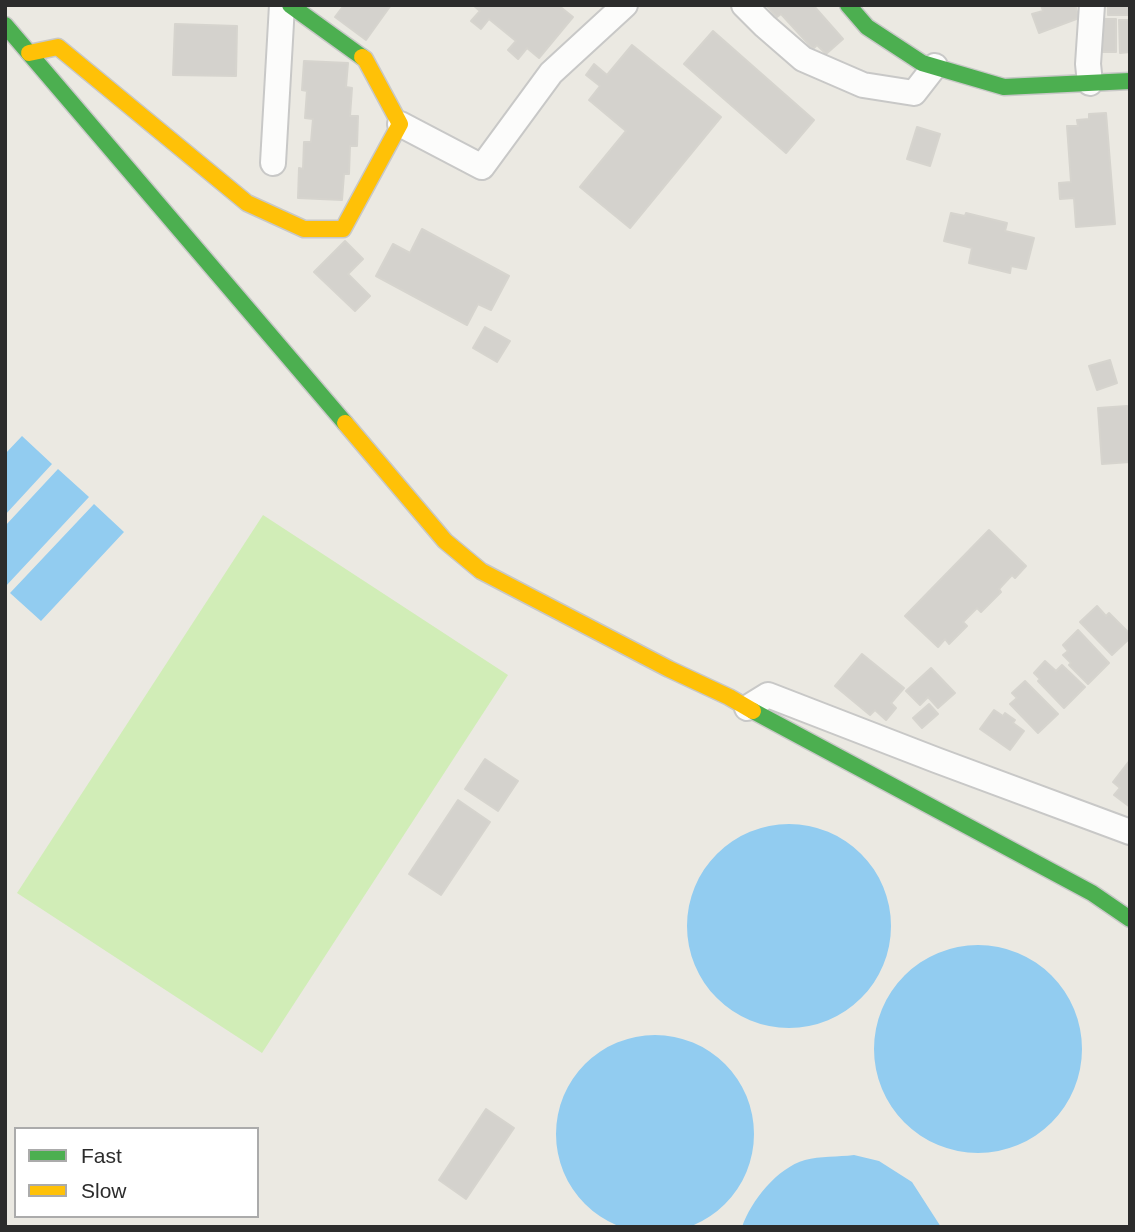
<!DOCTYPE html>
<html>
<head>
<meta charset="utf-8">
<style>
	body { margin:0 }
	#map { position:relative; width:1135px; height:1232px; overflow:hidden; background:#ebe9e2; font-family:Helvetica,sans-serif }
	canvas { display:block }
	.frame { position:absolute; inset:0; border:7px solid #2c2c2c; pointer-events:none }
	.legend { position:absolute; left:14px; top:1127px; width:245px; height:91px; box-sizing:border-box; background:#fff; border:2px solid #ababab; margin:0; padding:9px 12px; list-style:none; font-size:21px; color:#2c2c2c }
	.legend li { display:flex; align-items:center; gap:14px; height:35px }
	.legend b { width:35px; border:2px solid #ababab }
</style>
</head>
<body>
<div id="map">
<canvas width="1135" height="1232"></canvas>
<div class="frame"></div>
<ul class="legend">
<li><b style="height:9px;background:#4caf50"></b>Fast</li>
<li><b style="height:9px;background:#ffc107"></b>Slow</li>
</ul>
</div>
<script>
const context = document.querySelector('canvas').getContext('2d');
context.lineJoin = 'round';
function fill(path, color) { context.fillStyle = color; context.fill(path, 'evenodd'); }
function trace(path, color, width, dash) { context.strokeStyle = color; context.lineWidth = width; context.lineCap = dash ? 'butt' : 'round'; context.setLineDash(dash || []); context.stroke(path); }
fill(new Path2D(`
	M 263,515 L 508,675 L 262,1053 L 17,893 Z`), '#d1edb7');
fill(new Path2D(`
	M 22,436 L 52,464 L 5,515 L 5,454 Z
	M 58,469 L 89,497 L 5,587 L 5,526 Z
	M 94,504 L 124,532 L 41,621 L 10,593 Z
	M687 926a102 102 0 1 1 204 0a102 102 0 1 1-204 0Z
	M874 1049a104 104 0 1 1 208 0a104 104 0 1 1-208 0Z
	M556 1134a99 99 0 1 1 198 0a99 99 0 1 1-198 0Z
	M 854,1155 L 879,1161 L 912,1182 L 941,1227 L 742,1227 C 751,1201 777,1168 805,1160 C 820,1156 838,1157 854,1155 Z`), '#92ccf0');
const building = new Path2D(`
	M 344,5 L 391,5 L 366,40 L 335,17 Z
	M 473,5 L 558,5 L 573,17 L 539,58 L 527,48 L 518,59 L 508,50 L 516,41 L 489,19 L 481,29 L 471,21 L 480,11 Z
	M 766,5 L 813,5 L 843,39 L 826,54 L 817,45 L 813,49 L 781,14 L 777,17 Z
	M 1041,5 L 1075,5 L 1079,18 L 1039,33 L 1032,14 L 1043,11 Z
	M 1108,5 L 1130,5 L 1130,15 L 1108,15 Z
	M 1101,19 L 1116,19 L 1116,52 L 1101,52 Z
	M 1119,20 L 1130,20 L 1130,52 L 1120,53 Z
	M 175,24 L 237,26 L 236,76 L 173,75 Z
	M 713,31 L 814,120 L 786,153 L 684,64 Z
	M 632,45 L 721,117 L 630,228 L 580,187 L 626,131 L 589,100 L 600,86 L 586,75 L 594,64 L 607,75 Z
	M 304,61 L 348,63 L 346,87 L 352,88 L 350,116 L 358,116 L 357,146 L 350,146 L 349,174 L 344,174 L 342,200 L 298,198 L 299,168 L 303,169 L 304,142 L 311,142 L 313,119 L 305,118 L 307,91 L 302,90 Z
	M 1106,113 L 1115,224 L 1076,227 L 1074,198 L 1060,199 L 1059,183 L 1071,182 L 1067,126 L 1078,126 L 1077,120 L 1089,119 L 1089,114 Z
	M 917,127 L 940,134 L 930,166 L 907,159 Z
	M 951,213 L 965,216 L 966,213 L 1007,223 L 1005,231 L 1034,238 L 1026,269 L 1011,266 L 1010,273 L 969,263 L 972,248 L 944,241 Z
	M 422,229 L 509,276 L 491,310 L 478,304 L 467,325 L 376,276 L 393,244 L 410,253 Z
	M 345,241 L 363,259 L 348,274 L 370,296 L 355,311 L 314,272 Z
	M 485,327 L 510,341 L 497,362 L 473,348 Z
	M 1110,360 L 1117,383 L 1097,390 L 1089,366 Z
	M 1127,406 L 1130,462 L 1102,464 L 1098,408 Z
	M 989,530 L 1026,566 L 1015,578 L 1012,575 L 999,589 L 1001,592 L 981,612 L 977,608 L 963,622 L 967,626 L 949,644 L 945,639 L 938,647 L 905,616 Z
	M 1097,606 L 1106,616 L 1109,613 L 1130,634 L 1130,638 L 1112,655 L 1080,622 Z
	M 1078,630 L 1109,663 L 1088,684 L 1069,665 L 1071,663 L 1063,655 L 1068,651 L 1063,645 Z
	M 862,654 L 904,688 L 891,703 L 896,708 L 886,720 L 875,710 L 870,715 L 835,686 Z
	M 1045,661 L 1056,671 L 1062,665 L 1085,687 L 1064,708 L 1038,681 L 1040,679 L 1034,673 Z
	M 931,668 L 955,693 L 938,708 L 928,697 L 920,705 L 906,691 Z
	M 1025,681 L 1058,714 L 1038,733 L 1010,704 L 1017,698 L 1012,693 Z
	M 929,704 L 938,714 L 922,728 L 913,718 Z
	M 994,710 L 1003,716 L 1005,713 L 1015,720 L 1013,723 L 1024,731 L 1010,750 L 980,729 Z
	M 485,759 L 518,781 L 498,811 L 465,789 Z
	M 1130,760 L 1130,807 L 1114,795 L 1120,788 L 1113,782 Z
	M 458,800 L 490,822 L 441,895 L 409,874 Z
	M 486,1109 L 514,1128 L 466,1199 L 439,1180 Z`);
fill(building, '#d4d2cd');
trace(building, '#d6d4ce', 2);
const street = new Path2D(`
	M 744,5 L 765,26 L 803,59 L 863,85 L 914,93 L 935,66
	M 1090,83 L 1088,64 L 1092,5
	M 400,124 L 482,167 L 551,73 L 625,5
	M 273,163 L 282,5
	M 747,708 L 768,695 L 936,760 L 1130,832`);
const fast = new Path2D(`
	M 290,5 L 362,57
	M 848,5 L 867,27 L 922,63 L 1004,87 L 1130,81
	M 5,25 L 345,423
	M 753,711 L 1092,893 L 1130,919`);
const slow = new Path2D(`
	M 29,53 L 58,47 L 247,203 L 304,229 L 343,229 L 400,124 L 365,59 L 362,57
	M 345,423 L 445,541 L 481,571 L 669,669 L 729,697 L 753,711`);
trace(street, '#c8c8c7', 28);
trace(fast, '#c8c8c7', 19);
trace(slow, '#c8c8c7', 19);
trace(street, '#fcfcfb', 24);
trace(fast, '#4caf50', 16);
trace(slow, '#ffc107', 16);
</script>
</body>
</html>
